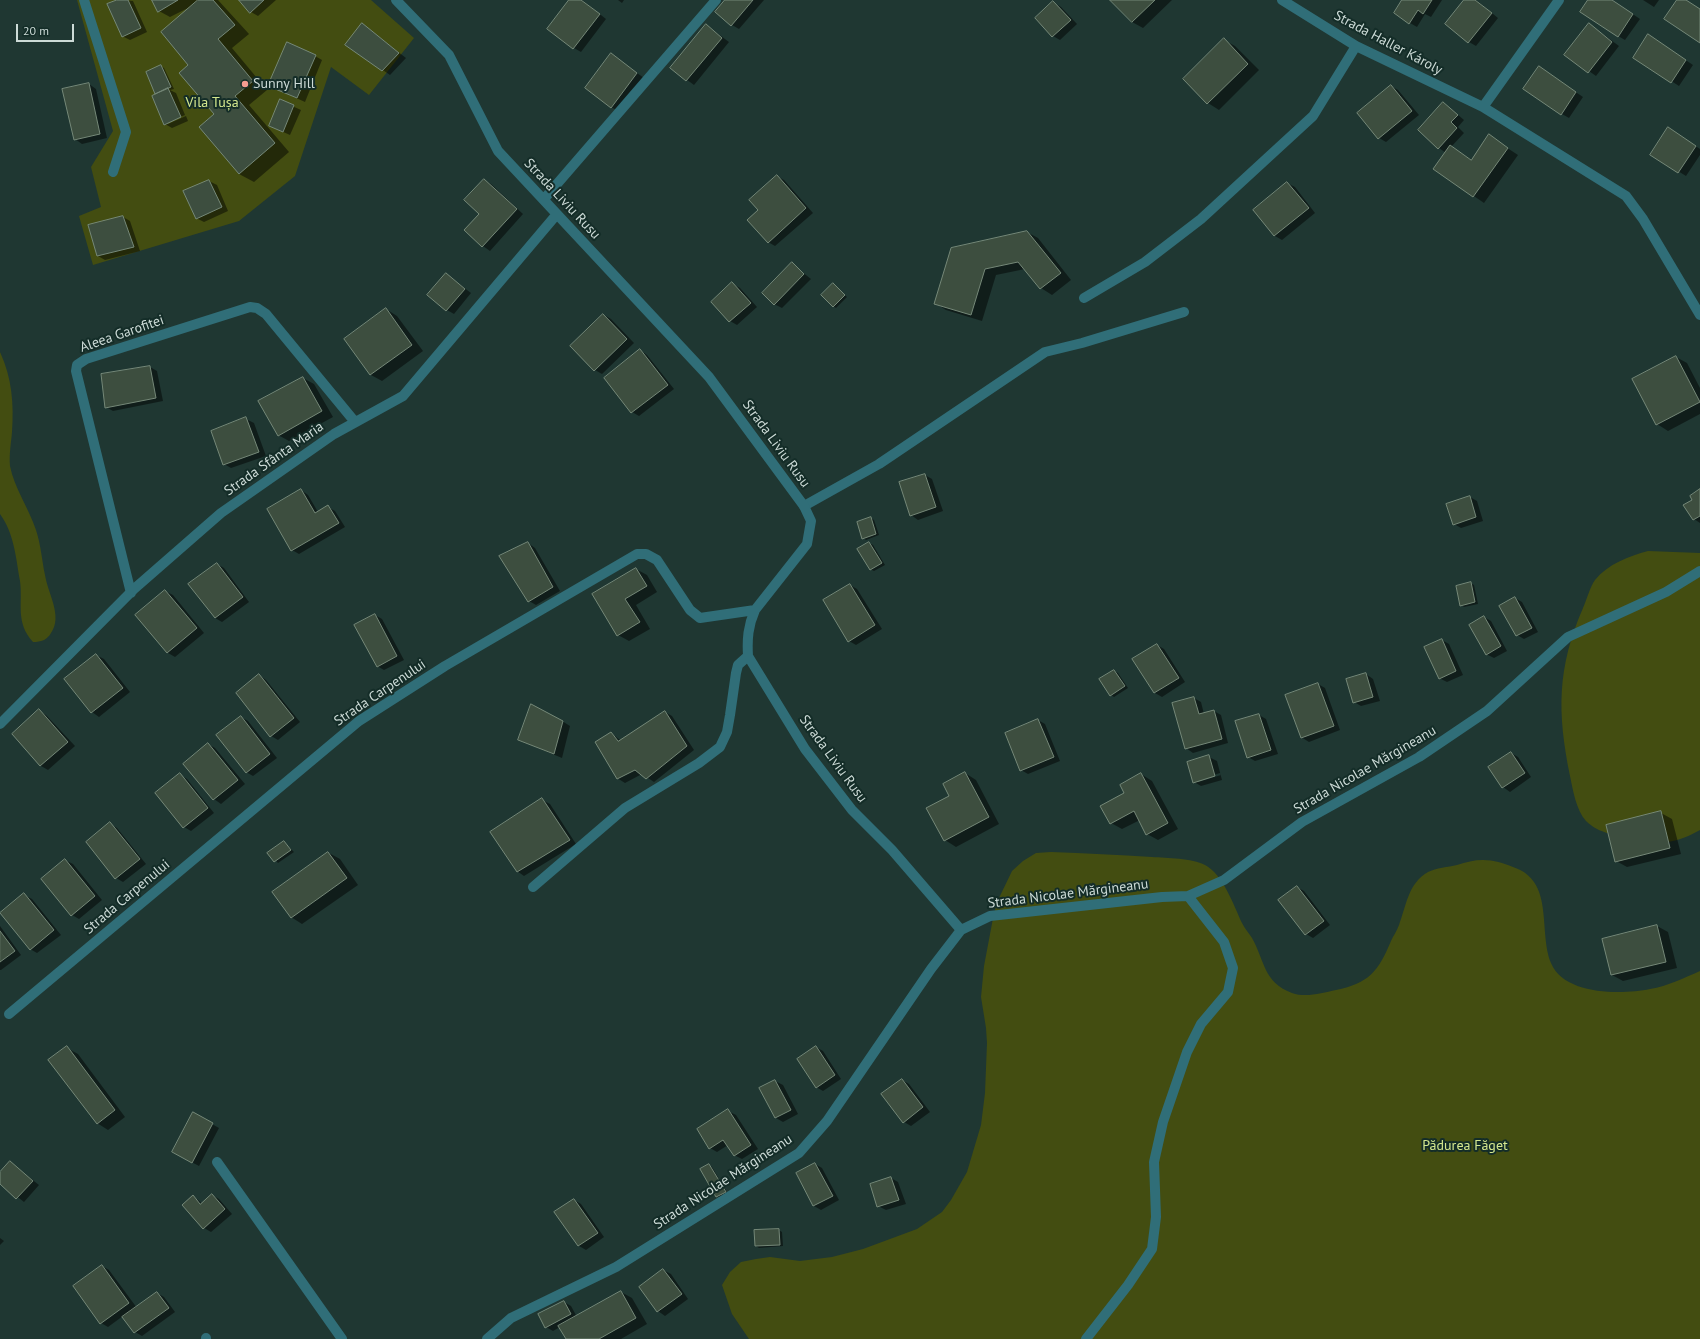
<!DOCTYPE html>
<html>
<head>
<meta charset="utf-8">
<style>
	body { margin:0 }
	#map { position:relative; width:1700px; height:1339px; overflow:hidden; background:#1f3732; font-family:"PT Sans",sans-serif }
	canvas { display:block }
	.scale { position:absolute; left:16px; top:24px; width:58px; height:18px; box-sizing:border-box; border:2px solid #cddbd7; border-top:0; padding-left:5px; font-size:12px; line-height:14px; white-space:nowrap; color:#cddbd7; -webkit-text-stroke:3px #142d28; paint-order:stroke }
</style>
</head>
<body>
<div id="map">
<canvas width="1700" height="1339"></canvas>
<div class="scale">20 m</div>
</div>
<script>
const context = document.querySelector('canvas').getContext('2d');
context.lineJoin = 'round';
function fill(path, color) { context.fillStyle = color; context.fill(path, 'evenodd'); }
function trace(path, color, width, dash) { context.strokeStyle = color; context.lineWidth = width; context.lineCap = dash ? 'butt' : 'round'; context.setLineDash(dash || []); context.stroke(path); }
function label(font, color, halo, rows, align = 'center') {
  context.font = font + ' "PT Sans",sans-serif'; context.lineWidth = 4; context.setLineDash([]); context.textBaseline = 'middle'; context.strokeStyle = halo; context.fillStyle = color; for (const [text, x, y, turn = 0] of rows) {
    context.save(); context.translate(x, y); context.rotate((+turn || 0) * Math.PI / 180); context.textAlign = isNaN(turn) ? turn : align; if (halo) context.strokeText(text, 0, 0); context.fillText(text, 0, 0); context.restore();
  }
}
fill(new Path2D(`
	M 77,0 L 371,0 L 414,38 L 369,95 L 331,67 L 295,176 L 239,221 L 93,265 L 79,216 L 101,207 L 91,167 L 113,131 Z
	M 0,352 C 12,378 14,404 12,432 C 11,444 9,454 10,466 C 14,487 29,509 36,530 C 41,545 42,561 45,575 C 48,594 63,616 51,633 C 47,640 41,642 33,642 C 15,622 23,604 20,581 C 16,558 14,533 0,514 Z
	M 1648,551 L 1700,553 L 1700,830 C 1675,844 1661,845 1634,839 C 1617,835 1599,834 1586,821 C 1576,810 1573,790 1570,776 C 1557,712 1557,668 1583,608 C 1587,599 1590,587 1595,580 C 1608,564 1629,556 1648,551 Z
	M 1051,852 C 1085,853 1119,855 1152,857 C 1167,858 1192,858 1205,865 C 1223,874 1234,906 1242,923 C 1245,929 1249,933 1252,938 C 1265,961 1263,982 1292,993 C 1306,998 1322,993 1336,990 C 1369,983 1378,972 1391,941 C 1393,936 1397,931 1399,925 C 1406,907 1408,883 1428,872 C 1436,868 1448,867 1457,865 C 1466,862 1474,860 1483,860 C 1494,860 1503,863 1513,867 C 1555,881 1538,930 1551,963 C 1564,995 1621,995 1650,989 C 1668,986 1684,978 1700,971 L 1700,1339 L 749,1339 L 732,1314 L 722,1285 L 730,1272 L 741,1262 L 756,1259 L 770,1257 L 800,1261 L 832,1257 L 863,1249 L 917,1229 L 942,1212 L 951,1200 L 967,1172 L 981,1125 L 985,1093 L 987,1043 L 986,1028 L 981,997 L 984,966 L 994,913 L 999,898 L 1012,871 L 1023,861 L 1036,853 Z`), '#434d11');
fill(new Path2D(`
	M 120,0 L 133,1 L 147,32 L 130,40 L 122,36 Z
	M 153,0 L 218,0 L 249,34 L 232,48 L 267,90 L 249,105 L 289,152 L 254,182 L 239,174 L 215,114 L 190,65 L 194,5 L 170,17 L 159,11 Z
	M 240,0 L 276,0 L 258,16 L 251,12 Z
	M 571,0 L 582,0 L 606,19 L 581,52 L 574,48 Z
	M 618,0 L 624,0 L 622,3 Z
	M 727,0 L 764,0 L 739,29 L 732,25 Z
	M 1112,0 L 1172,0 L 1143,28 L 1132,22 Z
	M 1403,0 L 1442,0 L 1431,17 L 1425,14 L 1417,27 L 1410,23 Z
	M 1465,0 L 1476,0 L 1498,18 L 1476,46 L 1469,42 Z
	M 1589,0 L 1612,0 L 1640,19 L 1625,40 L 1618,36 Z
	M 1643,0 L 1659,0 L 1654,7 Z
	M 1053,2 L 1061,7 L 1077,24 L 1060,40 L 1053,36 Z
	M 363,25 L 406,58 L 390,75 L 347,45 Z
	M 706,25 L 729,42 L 694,85 L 671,68 Z
	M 1596,29 L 1619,46 L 1596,76 L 1566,55 Z
	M 1224,40 L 1235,46 L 1259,70 L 1219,110 L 1208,103 Z
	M 1656,40 L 1693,65 L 1679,86 L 1634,57 Z
	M 612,55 L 644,78 L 618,111 L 611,107 Z
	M 315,56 L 322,60 L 305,102 L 270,86 Z
	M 161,66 L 164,68 L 174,89 L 170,90 L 176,93 L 185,115 L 168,122 L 168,124 L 186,116 L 188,121 L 172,128 L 165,124 L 156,94 L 147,72 Z
	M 1546,72 L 1583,97 L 1569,118 L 1562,114 Z
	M 89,84 L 96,89 L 107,138 L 82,144 L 75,139 Z
	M 1391,86 L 1398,90 L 1419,115 L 1386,142 L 1379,138 Z
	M 281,101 L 301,110 L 290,135 L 270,126 Z
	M 1444,103 L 1464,120 L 1458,127 L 1464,133 L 1451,147 L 1472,160 L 1489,136 L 1518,155 L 1484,203 L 1435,169 L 1446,153 L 1439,148 L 1419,130 Z
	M 1676,133 L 1700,149 L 1700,155 L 1686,176 L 1652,155 Z
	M 777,176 L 784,180 L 813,213 L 775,246 L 768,242 L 759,210 Z
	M 484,180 L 491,184 L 523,214 L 490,251 L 483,246 L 480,214 Z
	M 209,181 L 217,185 L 228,211 L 204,222 L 196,218 Z
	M 1287,183 L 1295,187 L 1315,213 L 1282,240 L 1275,236 L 1255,210 Z
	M 123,217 L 130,221 L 140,251 L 105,260 L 98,256 Z
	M 1027,232 L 1038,238 L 1071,280 L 1052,295 L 1041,288 L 1025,269 L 996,275 L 982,321 L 946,310 L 935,303 Z
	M 792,264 L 811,279 L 782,308 L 774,304 Z
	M 446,274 L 471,293 L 454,314 L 447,310 Z
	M 733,284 L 740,288 L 757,307 L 737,325 L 730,321 Z
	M 833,284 L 847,297 L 836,308 L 833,306 Z
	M 386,309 L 397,316 L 423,351 L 382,381 L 371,375 Z
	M 604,315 L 611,319 L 634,343 L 602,374 L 595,370 Z
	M 640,350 L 647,355 L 674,389 L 639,416 L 632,412 L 605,378 Z
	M 1676,357 L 1687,363 L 1700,388 L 1700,414 L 1668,431 L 1657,424 Z
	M 150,367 L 157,371 L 163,401 L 113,411 L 106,407 Z
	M 303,378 L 314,384 L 333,417 L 289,441 L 278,435 Z
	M 246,419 L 254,423 L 266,456 L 231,468 L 224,464 Z
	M 925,475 L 932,479 L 943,511 L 918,520 L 911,515 Z
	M 301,490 L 308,495 L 318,512 L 328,507 L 335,511 L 345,527 L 299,554 L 292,550 Z
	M 1700,491 L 1700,523 L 1694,519 L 1693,500 Z
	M 1470,497 L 1477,501 L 1483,521 L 1461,528 L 1454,524 Z
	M 871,518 L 874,520 L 879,535 L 866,540 L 863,538 Z
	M 528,543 L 535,548 L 560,591 L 536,605 L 529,601 Z
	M 869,543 L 873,545 L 885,565 L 874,571 L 870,569 Z
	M 217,564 L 224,568 L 249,602 L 222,622 L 215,618 Z
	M 636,569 L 647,575 L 657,592 L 636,605 L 650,629 L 629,641 L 618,635 L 594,595 Z
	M 1470,583 L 1474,585 L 1478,604 L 1464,607 L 1461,605 Z
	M 850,585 L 857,589 L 882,629 L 856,645 L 849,641 Z
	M 165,591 L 173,595 L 204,633 L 175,657 L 168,653 L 136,615 Z
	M 1515,598 L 1522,602 L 1538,632 L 1524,639 L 1517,635 Z
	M 375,615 L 382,619 L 404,660 L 384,670 L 377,666 Z
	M 1484,617 L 1491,621 L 1507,651 L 1494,658 L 1486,654 Z
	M 1442,640 L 1449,644 L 1463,675 L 1447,682 L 1439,678 Z
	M 1157,645 L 1164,649 L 1185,682 L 1162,697 L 1155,693 L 1134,660 Z
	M 96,655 L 104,659 L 130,692 L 99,717 L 92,712 L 66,679 Z
	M 1114,671 L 1118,673 L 1128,688 L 1114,697 L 1111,695 Z
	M 1366,674 L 1373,679 L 1380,701 L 1361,706 L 1354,702 Z
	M 259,675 L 266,680 L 300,722 L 278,740 L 271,736 Z
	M 1318,684 L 1325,688 L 1340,730 L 1309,742 L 1301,737 Z
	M 1194,698 L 1201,702 L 1204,714 L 1214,711 L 1221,715 L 1228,743 L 1193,753 L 1186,748 Z
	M 39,711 L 46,715 L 75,746 L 48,770 L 41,766 L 13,734 Z
	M 665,712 L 672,716 L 694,750 L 654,782 L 642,774 L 625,783 L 617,778 L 611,733 L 620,740 Z
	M 1259,715 L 1266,719 L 1278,754 L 1255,761 L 1248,757 Z
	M 241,717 L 248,721 L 277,758 L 253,776 L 246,772 Z
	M 1038,720 L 1045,724 L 1060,761 L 1028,774 L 1021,770 Z
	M 562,721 L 570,726 L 562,758 L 519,740 Z
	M 208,744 L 215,748 L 245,784 L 221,804 L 214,799 L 184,764 Z
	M 1511,753 L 1518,757 L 1531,777 L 1510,792 L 1503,787 Z
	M 1209,757 L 1217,761 L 1222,780 L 1201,786 L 1194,782 ZM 1220,773 L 1221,775 L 1198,782 L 1198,780 Z
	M 965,773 L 976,780 L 999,824 L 956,847 L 945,840 L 950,796 Z
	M 1141,774 L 1152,781 L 1178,829 L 1158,840 L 1147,834 L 1140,820 L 1122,829 L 1111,823 L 1125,794 Z
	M 180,775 L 187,779 L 214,813 L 191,831 L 184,827 Z
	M 542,800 L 550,804 L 576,844 L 524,876 L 517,871 Z
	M 1661,813 L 1672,819 L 1681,854 L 1627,867 L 1616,861 Z
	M 110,824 L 117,828 L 146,864 L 123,882 L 116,878 L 87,842 Z
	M 284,842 L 294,852 L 278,863 L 269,853 Z
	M 329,853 L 340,859 L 358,885 L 302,924 L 291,917 Z
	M 65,860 L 73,864 L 102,900 L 79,919 L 72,915 Z
	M 1297,887 L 1304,891 L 1330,925 L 1313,938 L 1306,934 Z
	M 24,895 L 32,899 L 61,935 L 37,953 L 30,949 Z
	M 0,926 L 21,955 L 1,970 L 0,970 Z
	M 1657,926 L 1668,932 L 1677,968 L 1623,981 L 1612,975 L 1603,939 Z
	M 816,1047 L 823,1051 L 841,1079 L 823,1091 L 816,1087 Z
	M 67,1048 L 78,1054 L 125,1117 L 108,1130 L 97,1123 Z
	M 902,1080 L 909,1084 L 930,1112 L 911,1126 L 904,1122 Z
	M 775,1081 L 783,1085 L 798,1114 L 783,1122 L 776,1118 L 760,1089 Z
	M 728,1111 L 736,1115 L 758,1149 L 742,1159 L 734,1155 L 728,1145 L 717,1152 L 710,1148 Z
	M 212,1124 L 219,1128 L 199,1166 L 180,1156 Z
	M 10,1162 L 39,1185 L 24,1202 L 0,1183 L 0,1174 Z
	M 815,1164 L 822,1168 L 839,1200 L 821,1210 L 814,1206 L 797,1174 Z
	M 709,1165 L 712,1167 L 728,1194 L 720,1198 L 717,1196 Z
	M 891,1178 L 898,1182 L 906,1204 L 886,1210 L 878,1206 Z
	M 212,1195 L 219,1199 L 232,1214 L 211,1232 L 204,1228 L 193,1196 L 203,1204 Z
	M 574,1200 L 581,1204 L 604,1237 L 586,1250 L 579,1246 L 556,1213 Z
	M 779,1230 L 782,1232 L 783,1246 L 759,1248 L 756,1246 Z
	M 0,1238 L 4,1241 L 0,1245 Z
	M 102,1266 L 109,1270 L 137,1308 L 157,1293 L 164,1297 L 175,1312 L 142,1336 L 135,1332 L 123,1316 L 108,1327 L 101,1323 Z
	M 663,1270 L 671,1274 L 688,1299 L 665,1316 L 658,1311 Z
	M 621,1292 L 632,1298 L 647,1324 L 621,1339 L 567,1339 L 560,1327 L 553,1331 L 546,1327 L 564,1302 L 571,1306 L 577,1317 Z`), '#0007');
const building = new Path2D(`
	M 117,0 L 128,0 L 141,28 L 122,37 L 107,4 Z
	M 152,0 L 178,0 L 158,12 Z
	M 198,0 L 213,0 L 235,25 L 218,39 L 253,81 L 235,96 L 275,143 L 239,174 L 199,127 L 214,114 L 179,73 L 188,65 L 161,32 Z
	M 239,0 L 264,0 L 250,13 Z
	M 569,0 L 581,0 L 600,14 L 573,49 L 547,29 Z
	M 725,0 L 753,0 L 731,26 L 715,12 Z
	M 1110,0 L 1155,0 L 1132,22 Z
	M 1402,0 L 1432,0 L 1423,14 L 1418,10 L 1409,24 L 1394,13 Z
	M 1464,0 L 1475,0 L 1492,13 L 1468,43 L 1445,24 Z
	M 1588,0 L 1612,0 L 1633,14 L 1618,37 L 1580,12 Z
	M 1677,0 L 1686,0 L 1700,9 L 1700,43 L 1664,19 Z
	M 1053,1 L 1071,20 L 1052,37 L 1035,18 Z
	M 362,23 L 399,53 L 382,71 L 345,45 Z
	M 1589,23 L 1612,42 L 1588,73 L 1564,55 Z
	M 706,24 L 722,38 L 686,81 L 670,68 Z
	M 1648,34 L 1686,60 L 1671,83 L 1633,58 Z
	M 1224,38 L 1248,64 L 1207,104 L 1183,79 Z
	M 287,42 L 316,55 L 297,98 L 268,86 Z
	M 611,53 L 637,73 L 611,108 L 585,88 Z
	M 161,65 L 171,87 L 155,94 L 146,72 Z
	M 1539,66 L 1576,92 L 1561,115 L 1523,89 Z
	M 89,83 L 100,134 L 74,140 L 62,89 Z
	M 1391,85 L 1412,111 L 1378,139 L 1357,113 Z
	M 168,88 L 181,117 L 164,125 L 152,96 Z
	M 280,99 L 294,105 L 283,132 L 269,126 Z
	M 1443,102 L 1458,115 L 1451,122 L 1457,128 L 1438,149 L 1418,130 Z
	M 1668,127 L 1696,146 L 1678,173 L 1650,155 Z
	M 1489,134 L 1508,148 L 1473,197 L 1433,169 L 1450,145 L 1471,160 Z
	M 777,175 L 806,208 L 768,243 L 747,220 L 758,210 L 749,200 Z
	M 484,179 L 517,209 L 482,247 L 464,230 L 479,214 L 464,200 Z
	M 209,180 L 222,207 L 196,219 L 183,191 Z
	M 1287,182 L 1309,208 L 1274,236 L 1253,210 Z
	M 123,216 L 134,247 L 97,256 L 88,225 Z
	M 1027,231 L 1061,273 L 1040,289 L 1018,262 L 985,269 L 971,315 L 934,304 L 951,248 Z
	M 792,262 L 804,274 L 774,305 L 762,293 Z
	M 446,273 L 465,289 L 446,311 L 427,295 Z
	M 732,282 L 751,303 L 729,322 L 711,302 Z
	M 833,283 L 845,295 L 833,307 L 821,295 Z
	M 386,308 L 412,345 L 370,375 L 344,339 Z
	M 603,314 L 627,339 L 594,371 L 570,346 Z
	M 640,349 L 668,385 L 631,413 L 604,378 Z
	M 1676,356 L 1700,402 L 1656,425 L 1632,379 Z
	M 150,366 L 156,398 L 105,408 L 101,374 Z
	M 303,377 L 322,411 L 278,436 L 258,401 Z
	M 246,417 L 259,452 L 223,465 L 211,431 Z
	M 925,474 L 936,507 L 910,516 L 899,482 Z
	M 301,489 L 315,513 L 328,505 L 339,523 L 291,551 L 267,509 Z
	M 1700,489 L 1700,516 L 1693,520 L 1683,505 L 1692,500 L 1690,496 Z
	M 1470,496 L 1476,517 L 1453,525 L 1446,504 Z
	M 871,517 L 876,534 L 862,539 L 857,522 Z
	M 528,542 L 553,587 L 528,602 L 499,556 Z
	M 869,542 L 882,563 L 870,570 L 857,549 Z
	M 217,563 L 243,597 L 215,618 L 188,584 Z
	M 636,568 L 647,586 L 625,599 L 640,622 L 617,636 L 592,594 Z
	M 1471,582 L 1475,602 L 1460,606 L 1456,586 Z
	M 850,584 L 875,625 L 848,642 L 823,600 Z
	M 165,590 L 197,628 L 167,653 L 135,615 Z
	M 1515,597 L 1532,628 L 1516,636 L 1499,606 Z
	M 375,614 L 397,656 L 377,667 L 354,625 Z
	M 1484,616 L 1501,646 L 1486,655 L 1469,625 Z
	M 1442,639 L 1456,671 L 1439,679 L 1424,647 Z
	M 1157,644 L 1179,678 L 1154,693 L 1132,659 Z
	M 96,654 L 123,688 L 91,713 L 64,679 Z
	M 1114,670 L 1125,686 L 1110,696 L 1099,679 Z
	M 1366,673 L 1373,697 L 1353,703 L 1346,679 Z
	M 259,674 L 294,718 L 270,737 L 236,693 Z
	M 1318,683 L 1334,726 L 1301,738 L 1285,695 Z
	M 1194,697 L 1199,714 L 1214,710 L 1222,739 L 1185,749 L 1172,703 Z
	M 531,704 L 563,721 L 554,754 L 518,740 Z
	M 39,709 L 68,742 L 40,766 L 12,734 Z
	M 665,711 L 687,746 L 646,779 L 635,770 L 617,779 L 595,742 L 611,732 L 618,741 Z
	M 1259,714 L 1271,750 L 1247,758 L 1235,721 Z
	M 241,716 L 270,754 L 246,773 L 216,735 Z
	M 1038,719 L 1054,757 L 1020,771 L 1005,733 Z
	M 208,743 L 238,780 L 213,800 L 183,764 Z
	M 1511,752 L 1525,773 L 1502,788 L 1488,767 Z
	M 1209,755 L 1215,776 L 1193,783 L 1187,762 Z
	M 965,772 L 989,817 L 944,841 L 926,808 L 949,796 L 943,784 Z
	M 180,773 L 208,808 L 183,828 L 155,793 Z
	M 1141,773 L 1168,823 L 1146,835 L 1134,811 L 1110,824 L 1100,806 L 1124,793 L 1120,785 Z
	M 542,798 L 570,840 L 517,872 L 490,832 Z
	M 1661,811 L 1670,848 L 1615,862 L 1606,825 Z
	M 110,822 L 140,859 L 115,879 L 86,842 Z
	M 284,841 L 291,850 L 274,862 L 267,853 Z
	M 328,852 L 347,878 L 291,918 L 272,892 Z
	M 65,859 L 95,896 L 71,916 L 41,879 Z
	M 1297,886 L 1324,921 L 1305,935 L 1278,900 Z
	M 24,893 L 54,930 L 30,950 L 0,913 Z
	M 1657,925 L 1666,962 L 1611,975 L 1602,939 Z
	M 0,931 L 15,951 L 0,962 Z
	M 67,1046 L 115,1110 L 97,1124 L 48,1060 Z
	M 816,1046 L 835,1075 L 816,1088 L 797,1059 Z
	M 902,1079 L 923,1107 L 903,1123 L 881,1094 Z
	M 775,1080 L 791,1110 L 775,1118 L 759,1088 Z
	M 728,1109 L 751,1145 L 734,1156 L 723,1140 L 709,1149 L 697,1129 Z
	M 193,1112 L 213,1123 L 192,1163 L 172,1152 Z
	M 10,1161 L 33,1181 L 16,1199 L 0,1184 L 0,1172 Z
	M 815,1163 L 833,1196 L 813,1206 L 796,1173 Z
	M 709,1164 L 726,1192 L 716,1197 L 700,1169 Z
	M 891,1177 L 899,1200 L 877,1207 L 870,1184 Z
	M 212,1194 L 225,1209 L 203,1229 L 182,1205 L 193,1195 L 200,1204 Z
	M 574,1199 L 598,1233 L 578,1246 L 554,1212 Z
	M 779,1229 L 780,1245 L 755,1246 L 754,1230 Z
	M 102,1265 L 129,1303 L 100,1324 L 73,1286 Z
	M 663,1269 L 682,1294 L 657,1312 L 639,1287 Z
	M 621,1291 L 636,1318 L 599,1339 L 566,1339 L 558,1326 Z
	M 157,1292 L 169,1308 L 134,1333 L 122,1317 Z
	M 564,1301 L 571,1314 L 545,1328 L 538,1314 Z`);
fill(building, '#3d4e3f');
trace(building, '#758878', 1);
trace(new Path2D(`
	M 84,0 L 126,132 L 113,172
	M 804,506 L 879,464 L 1045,352 L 1082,343 L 1184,312`), '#306e78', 10);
trace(new Path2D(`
	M 396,0 L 449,55 L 498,151 L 709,377 L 804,506 L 811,521 L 807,544 L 755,610 C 748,626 747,639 748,656 L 805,749 L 852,810 L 892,850 L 961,930
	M 1282,0 L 1356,46 L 1483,107 L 1626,196 L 1643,219 L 1700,315
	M 1483,107 L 1559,0
	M 544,199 L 716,0
	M 1084,298 L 1145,262 L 1201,219 L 1313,116 L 1356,46
	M 131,593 L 76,371 L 77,365 L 86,359 L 250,307 L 257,308 L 266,314 L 355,422
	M 0,724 L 134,589 L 221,513 L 334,434 L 403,396 L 557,214
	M 533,887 L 625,808 L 699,763 L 720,747 L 727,732 L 730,715 L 736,673 L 738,665 L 748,656
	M 9,1014 L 359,721 L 445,666 L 637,554 L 646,554 L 657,560 L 690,610 L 700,618 L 755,610
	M 217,1162 L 342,1339
	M 206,1338 L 206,1339
	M 487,1339 L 511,1318 L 616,1267 L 799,1153 L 827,1121 L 931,969 L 961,930 L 990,916 L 1162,897 L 1188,896 L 1224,880 L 1302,822 L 1419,757 L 1487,711 L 1568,637 L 1666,592 L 1700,571
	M 1086,1339 L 1128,1285 L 1152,1249 L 1156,1217 L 1154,1162 L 1163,1122 L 1187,1052 L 1201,1024 L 1228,992 L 1233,968 L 1224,942 L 1188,896`), '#306e78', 10);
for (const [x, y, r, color] of [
	[245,84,4,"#f59c91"]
]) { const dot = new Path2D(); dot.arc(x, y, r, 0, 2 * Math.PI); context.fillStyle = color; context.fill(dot); trace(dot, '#142d28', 1.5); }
label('14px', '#cddbd7', '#142d28', [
	["Strada Haller Károly",1388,43,28],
	["Strada Liviu Rusu",562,199,47],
	["Aleea Garofitei",122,334,-19],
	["Strada Liviu Rusu",776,444,54],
	["Strada Sfânta Maria",274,459,-35],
	["Strada Carpenului",380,693,-34],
	["Strada Liviu Rusu",833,759,54],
	["Strada Nicolae Mărgineanu",1365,770,-30],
	["Strada Nicolae Mărgineanu",1068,894,-7],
	["Strada Carpenului",127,897,-40],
	["Strada Nicolae Mărgineanu",723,1182,-33]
]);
label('14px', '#cddbd7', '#142d28', [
	["Sunny Hill",253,84]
], 'left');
label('14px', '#d5e88e', '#142d28', [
	["Vila Tușa",212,103],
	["Pădurea Făget",1465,1146]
]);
</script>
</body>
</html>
